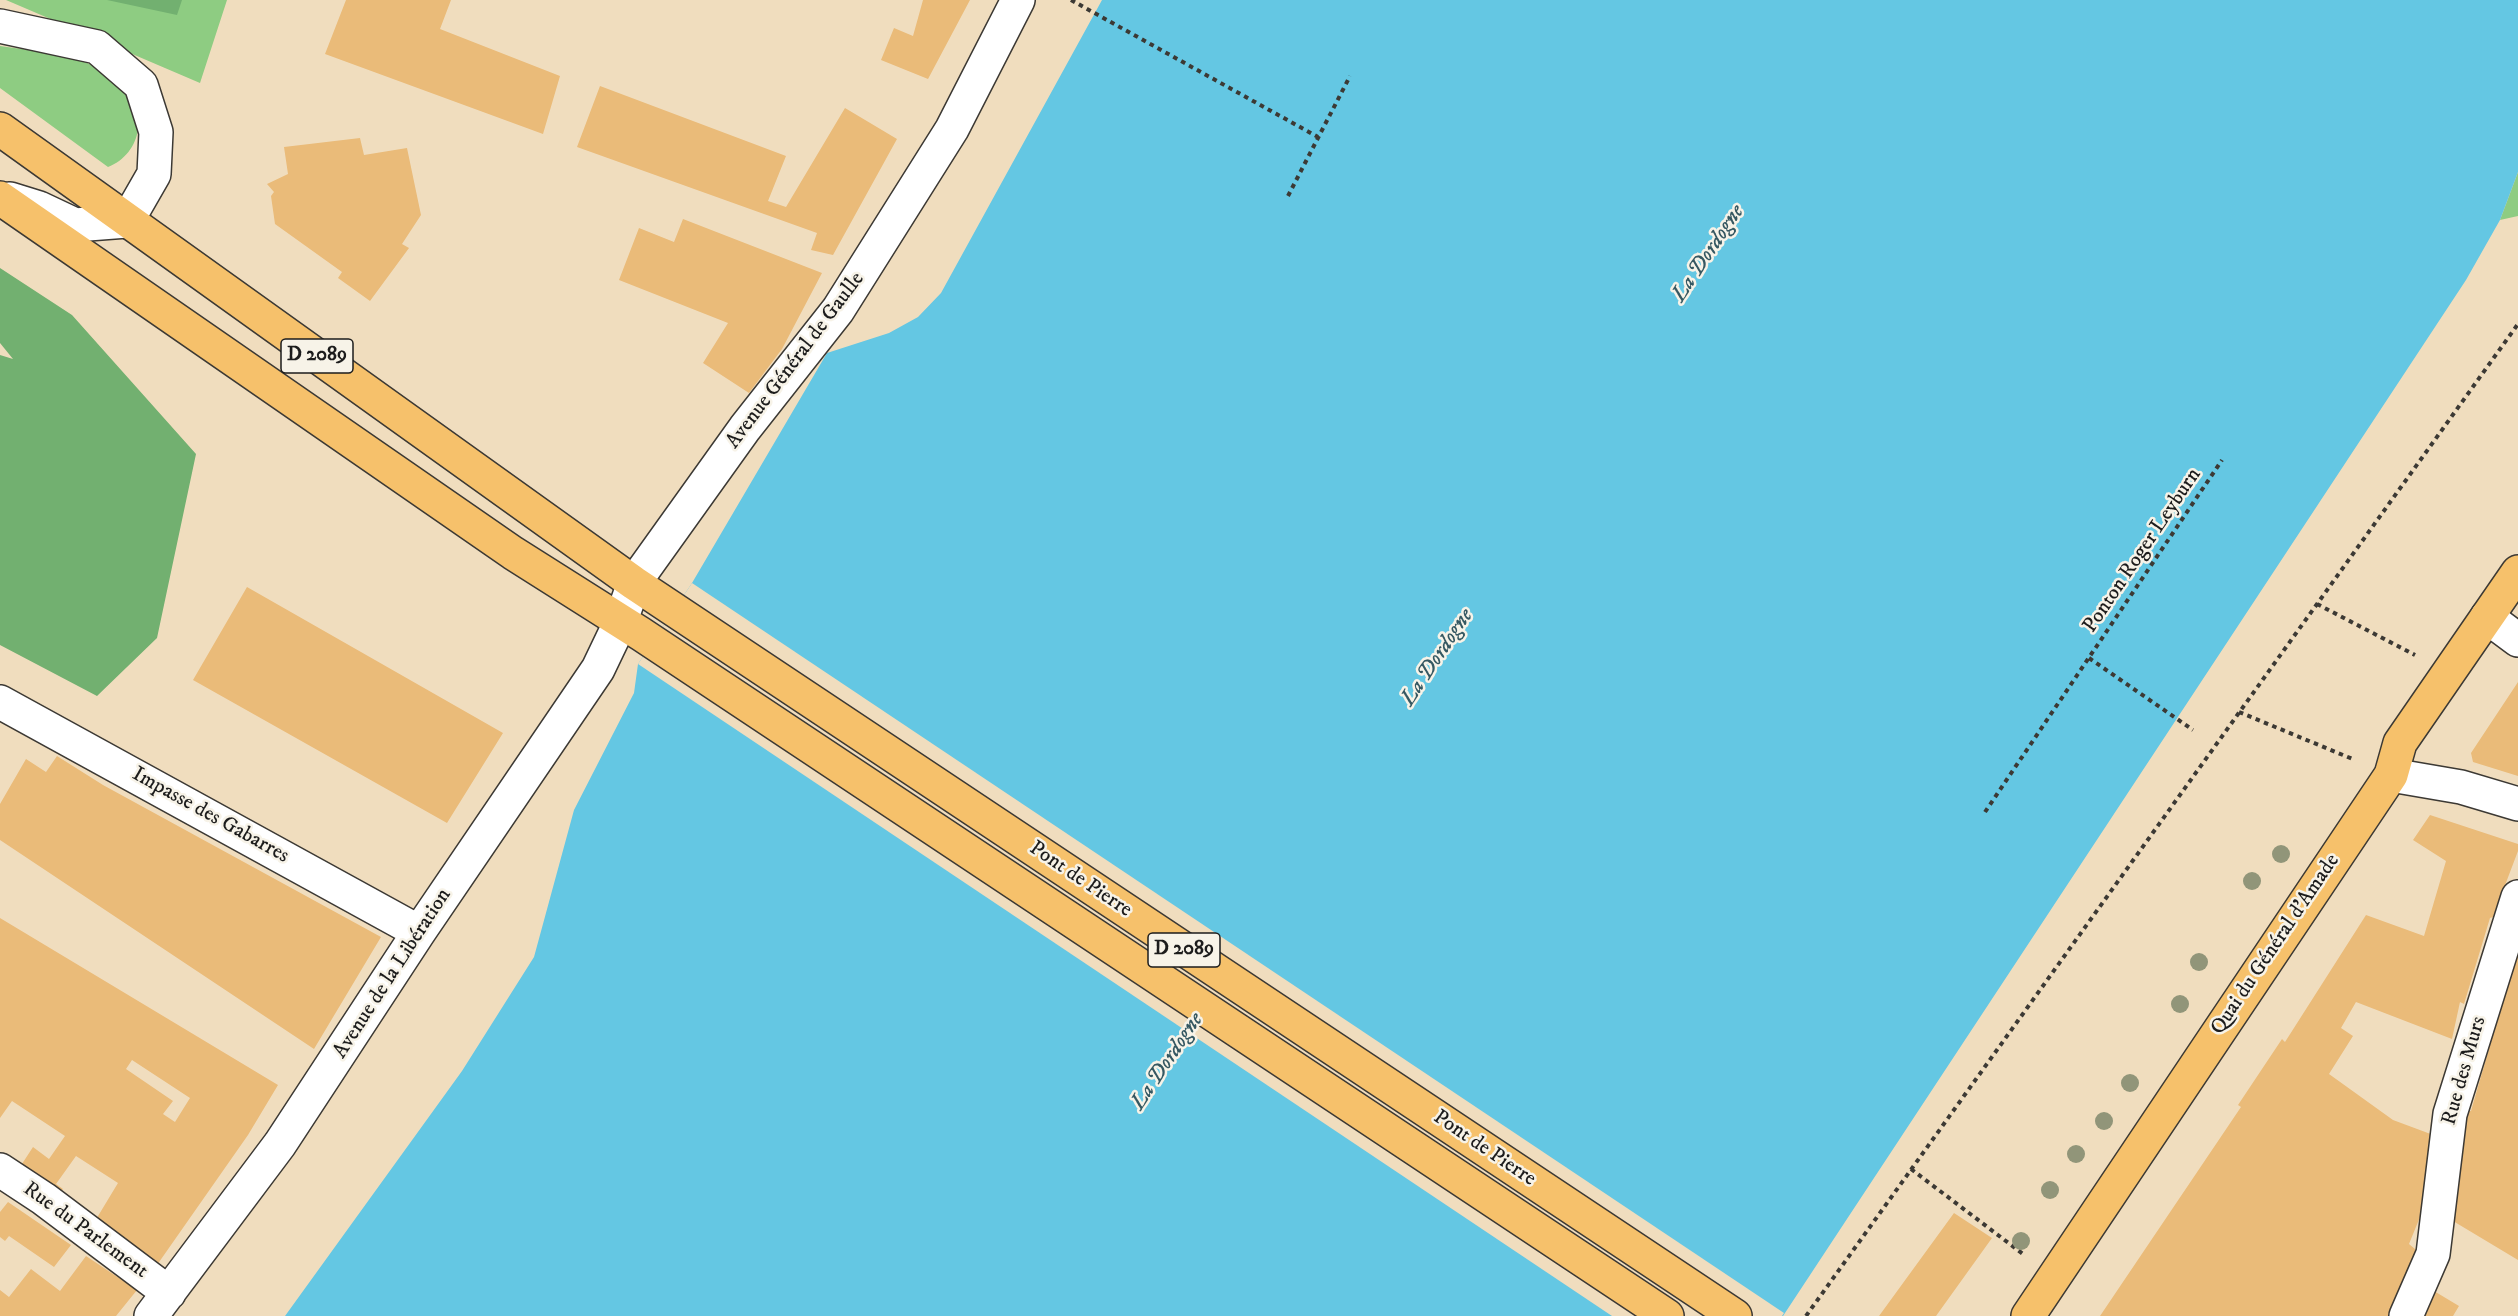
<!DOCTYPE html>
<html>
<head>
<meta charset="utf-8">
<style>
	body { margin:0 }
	canvas { display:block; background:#f0ddbe }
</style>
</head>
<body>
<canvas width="2518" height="1316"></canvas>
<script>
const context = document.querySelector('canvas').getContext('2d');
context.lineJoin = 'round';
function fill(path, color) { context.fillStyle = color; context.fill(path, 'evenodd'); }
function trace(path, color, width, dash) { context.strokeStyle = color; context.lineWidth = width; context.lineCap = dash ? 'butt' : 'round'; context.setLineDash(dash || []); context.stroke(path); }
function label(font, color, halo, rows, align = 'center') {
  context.font = font + ' "IM FELL DW Pica",serif'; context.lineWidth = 5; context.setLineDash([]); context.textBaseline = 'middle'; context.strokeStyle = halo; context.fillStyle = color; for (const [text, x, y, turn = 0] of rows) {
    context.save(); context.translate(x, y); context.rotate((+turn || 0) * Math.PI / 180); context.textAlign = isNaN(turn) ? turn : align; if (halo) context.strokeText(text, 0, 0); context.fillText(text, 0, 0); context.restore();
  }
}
fill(new Path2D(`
	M 6,0 L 227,0 L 200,83 Z
	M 0,46 C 37,52 86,53 115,80 C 120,84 123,90 126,95 C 133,104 140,118 138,129 C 136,146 124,161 108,167 L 0,88 Z
	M 2518,172 L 2518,216 L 2500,220 Z`), '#8ecc82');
fill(new Path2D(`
	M 107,0 L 182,0 L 177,15 Z
	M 0,268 L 72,315 L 196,454 L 157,638 L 97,696 L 0,645 L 0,355 L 13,359 L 0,343 Z`), '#72b070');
fill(new Path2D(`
	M 1102,0 L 2518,0 L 2518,172 L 2500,220 L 2466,280 L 1783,1316 L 285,1316 L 462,1071 L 534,957 L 574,810 L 634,693 L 638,664 L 692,583 L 827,353 L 889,333 L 918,317 L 941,293 Z`), '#64c7e3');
fill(new Path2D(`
	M 692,583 L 1784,1313 L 1782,1316 L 1612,1316 L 638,664 Z`), '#f0ddbe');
fill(new Path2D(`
	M 346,0 L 451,0 L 440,29 L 560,76 L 543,134 L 325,54 Z
	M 923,0 L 970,0 L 928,79 L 881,60 L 894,28 L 913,36 Z
	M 600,86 L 786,156 L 768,201 L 786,207 L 845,108 L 897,139 L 833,255 L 811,250 L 817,233 L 577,147 Z
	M 360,138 L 364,155 L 407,148 L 421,215 L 402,244 L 409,248 L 370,301 L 338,278 L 342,272 L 275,224 L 271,196 L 274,192 L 267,184 L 288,174 L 284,147 Z
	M 683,219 L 822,273 L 782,349 L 749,393 L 703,363 L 728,323 L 619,280 L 639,228 L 674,242 Z
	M 247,587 L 503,733 L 447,823 L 193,680 Z
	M 2518,682 L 2518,776 L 2473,762 L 2471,753 Z
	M 57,756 L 103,785 L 381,937 L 314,1049 L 0,840 L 0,804 L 26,759 L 46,772 Z
	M 2430,815 L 2518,844 L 2518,851 L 2493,917 L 2490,918 L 2464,1004 L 2460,1002 L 2452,1039 L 2356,1002 L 2341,1028 L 2353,1036 L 2329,1074 L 2393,1120 L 2436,1136 L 2426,1219 L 2420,1217 L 2409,1244 L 2421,1254 L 2391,1316 L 2100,1316 L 2241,1107 L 2238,1105 L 2282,1039 L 2285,1042 L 2366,915 L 2424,936 L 2446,861 L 2413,840 Z
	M 0,918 L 278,1085 L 248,1135 L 157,1265 L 95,1221 L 118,1183 L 76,1156 L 56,1184 L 63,1189 L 58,1196 L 18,1170 L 33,1147 L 49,1159 L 65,1136 L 12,1101 L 0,1118 ZM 132,1060 L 190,1098 L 175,1122 L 163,1114 L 173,1101 L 126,1069 Z
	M 2517,952 L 2518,952 L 2518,1260 L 2453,1221 L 2461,1109 L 2471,1111 Z
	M 8,1202 L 71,1245 L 54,1267 L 9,1236 L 5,1241 L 0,1237 L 0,1212 Z
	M 1954,1213 L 1992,1238 L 1936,1316 L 1879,1316 Z
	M 86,1256 L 137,1290 L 116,1316 L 0,1316 L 0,1290 L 9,1297 L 31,1269 L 60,1291 Z
	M 2429,1288 L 2459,1306 L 2453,1316 L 2418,1316 Z`), '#eabb79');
const minor = new Path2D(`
	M 0,26 L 97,47 L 141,85 L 156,132 L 154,174 L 127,221 L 75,225 L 39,208 L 10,199
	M 2487,617 L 2518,640
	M 0,702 L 419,932
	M 2391,775 L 2461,787 L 2518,804
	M 0,1170 L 44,1199 L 169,1293
	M 151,1316 L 280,1144 L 419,932 L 598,669 L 620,623 L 634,583 L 745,428 L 838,310 L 952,129 L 1018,0
	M 2406,1316 L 2433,1254 L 2450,1114 L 2518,897`);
const major = new Path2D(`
	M 0,129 L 634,583 L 1735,1316
	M 0,198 L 513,553 L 641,634 L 1667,1316
	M 2028,1316 L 2391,775 L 2400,743 L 2518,572`);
trace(minor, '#3c3934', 36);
trace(major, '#3c3934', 36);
trace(new Path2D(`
	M 1071,0 L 1318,137
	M 1288,196 L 1350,76
	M 2317,604 L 2415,655
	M 2089,658 L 2193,730
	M 2239,712 L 2355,760
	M 1985,812 L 2222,460
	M 1911,1169 L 2023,1254
	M 1806,1316 L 2518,324`), '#3c3934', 4, [4.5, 4.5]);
trace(minor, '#fff', 33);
trace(major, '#f6c16b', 33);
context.fillStyle = '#919579';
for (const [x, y] of [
	[2281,854],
	[2252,881],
	[2199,962],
	[2180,1004],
	[2130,1083],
	[2104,1121],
	[2076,1154],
	[2050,1190],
	[2021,1241]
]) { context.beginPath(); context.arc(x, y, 9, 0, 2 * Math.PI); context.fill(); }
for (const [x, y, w] of [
	[317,356,72],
	[1184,950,72]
]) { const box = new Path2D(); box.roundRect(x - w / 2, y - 17, w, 34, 4.5); context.fillStyle = '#f7f3e8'; context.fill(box); trace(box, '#1c1c1c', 1.5); }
label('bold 20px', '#1c1c1c', null, [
	["D 2089",317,356],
	["D 2089",1184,950]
]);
label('21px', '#1c1c1c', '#f7f3e8', [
	["Avenue Général de Gaulle",796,361,-53],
	["Ponton Roger Leyburn",2143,551,-56],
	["Impasse des Gabarres",210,816,29],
	["Pont de Pierre",1080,880,34],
	["Quai du Général d'Amade",2276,945,-56],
	["Avenue de la Libération",393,974,-57],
	["Rue des Murs",2465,1071,-74],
	["Pont de Pierre",1484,1149,34],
	["Rue du Parlement",85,1231,36]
]);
label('italic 22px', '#355862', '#f7f3e8', [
	["La Dordogne",1709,254,-56],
	["La Dordogne",1438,658,-56],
	["La Dordogne",1168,1062,-56]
]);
</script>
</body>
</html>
